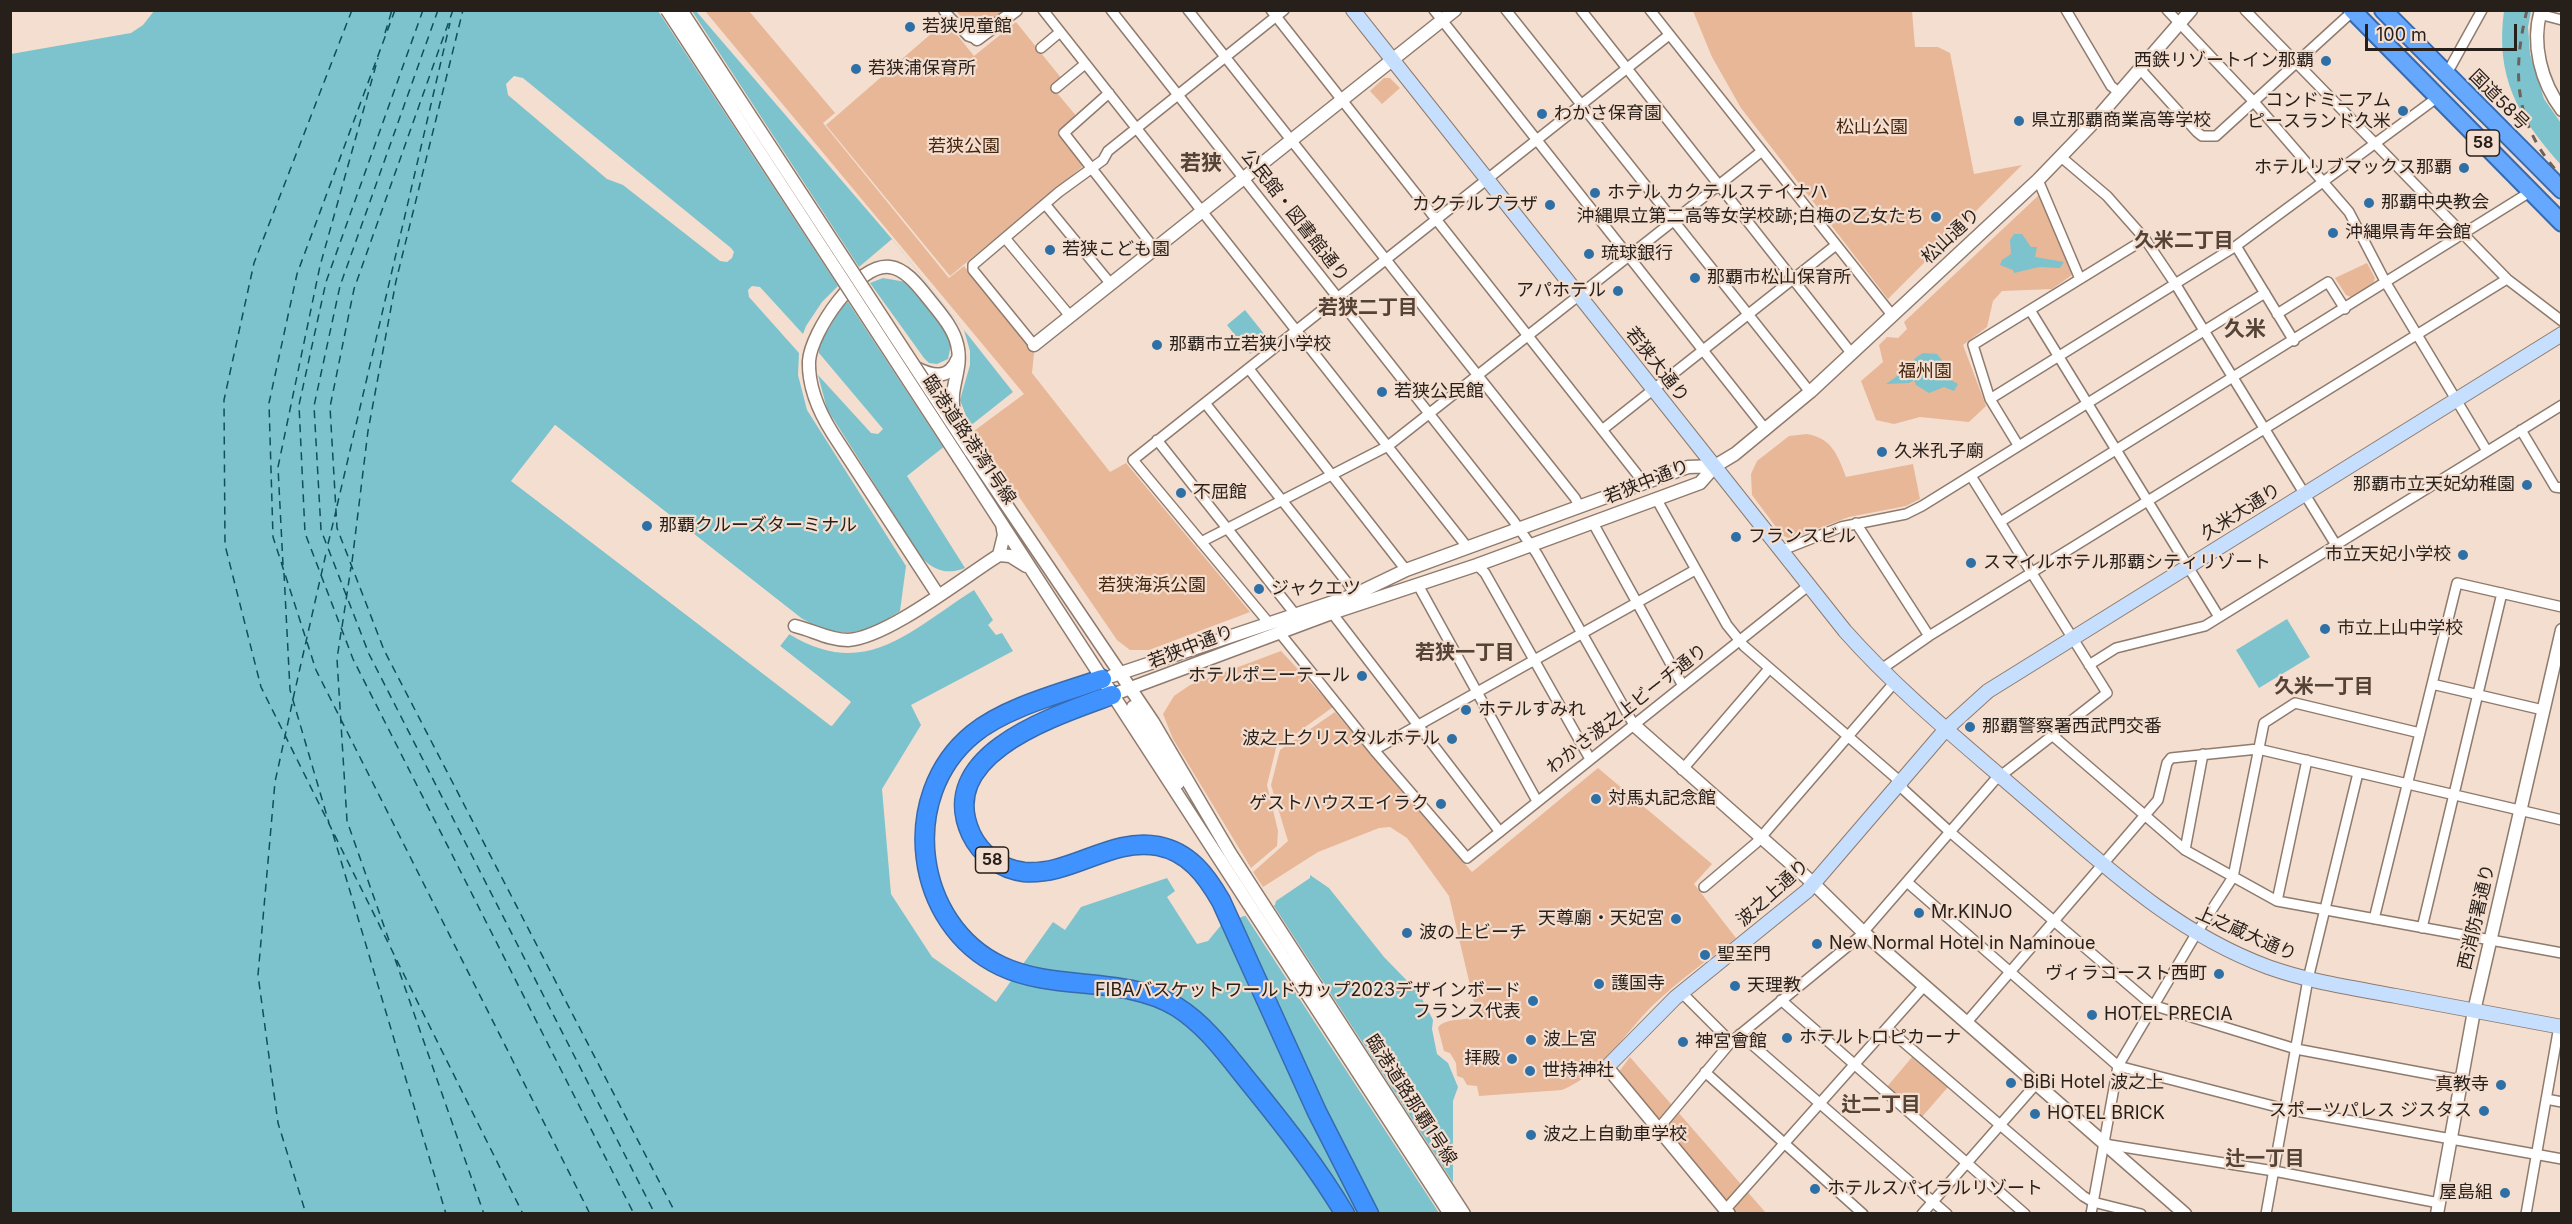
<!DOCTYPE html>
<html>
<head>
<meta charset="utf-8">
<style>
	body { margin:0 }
	#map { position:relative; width:2572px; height:1224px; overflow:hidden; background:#f4decf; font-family:Inter,sans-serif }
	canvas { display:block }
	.frame { position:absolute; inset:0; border:12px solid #271f1a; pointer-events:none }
	.scale { position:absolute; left:2365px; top:24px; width:152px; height:27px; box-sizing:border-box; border:3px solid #271f1a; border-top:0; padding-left:8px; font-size:18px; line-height:21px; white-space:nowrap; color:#271f1a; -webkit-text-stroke:4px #f4decf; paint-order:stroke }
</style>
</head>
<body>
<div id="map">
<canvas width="2572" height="1224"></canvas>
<div class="frame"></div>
<div class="scale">100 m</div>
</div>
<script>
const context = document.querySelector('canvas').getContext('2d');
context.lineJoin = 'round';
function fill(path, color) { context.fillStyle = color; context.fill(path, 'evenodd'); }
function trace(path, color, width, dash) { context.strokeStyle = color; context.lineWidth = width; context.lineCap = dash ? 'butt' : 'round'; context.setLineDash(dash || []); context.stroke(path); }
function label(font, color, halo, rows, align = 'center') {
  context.font = font + ' Inter,"Noto Sans JP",sans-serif'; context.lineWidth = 4.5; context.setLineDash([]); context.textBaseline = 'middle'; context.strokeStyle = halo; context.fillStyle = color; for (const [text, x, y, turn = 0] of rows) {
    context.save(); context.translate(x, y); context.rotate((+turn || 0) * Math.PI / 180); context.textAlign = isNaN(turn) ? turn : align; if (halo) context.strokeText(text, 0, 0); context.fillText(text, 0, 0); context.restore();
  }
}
fill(new Path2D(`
	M 705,11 L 749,11 L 835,113 L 823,123 L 949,278 L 964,266 L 1034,353 L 1032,373 L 1110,472 L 1126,463 L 1250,612 L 1149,650 L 1130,650 L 1117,640 L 974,431 L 1024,394 Z
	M 956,11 L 1002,11 L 978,31 L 972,30 Z
	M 1693,11 L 1912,11 L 1915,47 L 1938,47 L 1950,53 L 1974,174 L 2022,165 L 1888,299 L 1741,108 L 1712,57 Z
	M 1016,22 L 1062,79 L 1052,87 L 1078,118 L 1060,134 L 1081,161 L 1082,167 L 950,276 L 826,125 L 940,26 L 950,26 L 974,56 Z
	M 1384,78 L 1390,78 L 1400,88 L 1382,104 L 1370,91 Z
	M 2039,195 L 2071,261 L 2072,275 L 2052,289 L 2002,291 L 1993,301 L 1987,327 L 1963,345 L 1986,406 L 1969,422 L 1920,417 L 1894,424 L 1876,420 L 1861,381 L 1883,362 L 1879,345 L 1887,337 L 1898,338 L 1907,329 L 1904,322 Z
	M 2367,263 L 2375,278 L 2373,284 L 2351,297 L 2346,295 L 2335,278 Z
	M 1807,434 C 1832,438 1838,456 1846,477 L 1913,464 L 1920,499 L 1906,506 L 1849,517 L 1790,539 L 1782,535 L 1752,495 L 1751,474 L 1757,461 L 1789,436 Z
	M 1281,651 L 1333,707 L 1276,748 L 1267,785 L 1278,831 L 1277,846 L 1251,868 L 1173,739 L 1163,714 L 1174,696 L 1190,685 Z
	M 1335,712 L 1472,872 L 1598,768 L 1712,864 L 1694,884 L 1736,938 C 1708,960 1678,981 1653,1005 C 1624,1034 1601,1074 1562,1090 L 1479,1096 L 1477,1086 L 1467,1085 L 1463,1078 L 1457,1076 L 1456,1063 L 1450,1053 L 1444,1051 L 1438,1028 L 1440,1025 C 1452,1017 1464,1022 1477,1015 L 1449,896 L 1407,838 L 1390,827 L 1379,828 L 1318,852 L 1263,887 L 1253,872 L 1288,841 L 1271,785 L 1280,750 Z
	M 1913,1056 L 1948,1087 L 1921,1118 L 1886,1088 Z
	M 1630,1057 L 1766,1213 L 1733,1213 L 1618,1073 Z`), '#e7b797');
fill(new Path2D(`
	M 154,11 L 696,11 L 892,239 L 1013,392 L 907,476 L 965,568 C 948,575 934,571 921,557 L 906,566 L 900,611 C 864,635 841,641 801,618 L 555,425 L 512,481 L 831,726 L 850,701 L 780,646 L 789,634 C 866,681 909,631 974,590 L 993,620 L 988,625 L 996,635 L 1002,633 L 1013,651 L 911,705 L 921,725 L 882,789 L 891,894 L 932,957 L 996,1002 L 1053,922 L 1065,930 L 1081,907 L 1167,878 L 1175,891 L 1167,897 L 1197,944 L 1208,941 L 1222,924 L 1275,905 L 1276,901 L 1310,878 L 1310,875 L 1329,888 L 1384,957 L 1419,993 L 1433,1020 L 1432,1029 L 1437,1054 L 1448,1063 L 1458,1087 L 1453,1101 L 1453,1213 L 11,1214 L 11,54 L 131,33 L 143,25 Z
	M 2504,11 L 2531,11 L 2528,27 L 2530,54 L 2544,99 L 2561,123 L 2561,165 C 2518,117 2495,77 2504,11 Z
	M 2014,234 L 2022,234 L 2031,247 L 2037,247 L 2035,257 L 2064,262 L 2060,268 L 2039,267 L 2014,273 L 2013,270 L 2000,265 L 2002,260 L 2011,254 L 2010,240 Z
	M 1245,310 L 1269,340 L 1250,354 L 1227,325 Z
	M 1923,353 L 1937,354 L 1945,364 L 1942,375 L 1958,384 L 1954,391 L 1944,387 L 1929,393 L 1916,385 L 1914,380 L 1909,383 L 1886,384 L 1904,371 L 1901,364 L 1912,365 L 1915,358 Z
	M 2287,619 L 2310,657 L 2259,688 L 2236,650 Z`), '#7cc3cd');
fill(new Path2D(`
	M 658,11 L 692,11 L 859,267 L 892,239 L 964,330 L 970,351 L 970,365 L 960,400 L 971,429 L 945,450 L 848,302 L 841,308 L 819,345 L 819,353 L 883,429 L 878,434 L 871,433 L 818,375 L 827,409 L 921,557 L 906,566 L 807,410 L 798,375 L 799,353 L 749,297 L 748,290 L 752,286 L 760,287 L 803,334 L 806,326 L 822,302 L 838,286 ZM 883,278 L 906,282 L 917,291 L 946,332 L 951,345 L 948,359 L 937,364 L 929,363 L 924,358 L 870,283 Z
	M 514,76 L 523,78 L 731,248 L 734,252 L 732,258 L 727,262 L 720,261 L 623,185 L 607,179 L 508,95 L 506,84 Z
	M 555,425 L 801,618 L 800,620 L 555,429 L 516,481 L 831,722 L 846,702 L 778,648 L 787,632 L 791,632 L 780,646 L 851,702 L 832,726 L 511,481 Z
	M 1272,903 L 1456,1187 L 1456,1214 L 1439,1213 L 1243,912 L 1254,911 Z`), '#f4decf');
trace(new Path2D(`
	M 352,10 L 254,263 L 224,400 L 225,545 L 261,687 L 523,1214
	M 395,10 L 297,274 L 269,403 L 273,537 L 316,670 L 590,1214
	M 423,10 L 326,282 L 299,405 L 305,533 L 353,659 L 634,1214
	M 438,10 L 340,286 L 314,406 L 321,530 L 369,654 L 655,1214
	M 453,10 L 354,289 L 330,407 L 337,528 L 384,650 L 676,1214
	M 385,33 L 392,10
	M 337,506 L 450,23
	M 328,544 L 336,511
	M 352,562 L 368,431 L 396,281 L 463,10
	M 283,565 L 278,467 L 320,266 L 378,58
	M 284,573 L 290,690 L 329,823
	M 342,627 L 351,567
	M 341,632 L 337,659 L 347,821 L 391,946
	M 293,699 L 327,549
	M 292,704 L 275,782 L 258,975 L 278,1123 L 306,1214
	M 333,834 L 446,1214
	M 395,959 L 484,1214`), '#104f57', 1.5, [8, 6]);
const minor = new Path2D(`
	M 1043,10 L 1468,548
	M 1111,10 L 1513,520 L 1537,554 L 1634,725
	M 1188,10 L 1575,498 L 1579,506
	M 1271,10 L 1644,483
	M 1434,10 L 1766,430
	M 1506,10 L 1810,392
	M 1581,10 L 1852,354
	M 1650,10 L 1892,315
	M 2066,10 L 2111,86 L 2120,93
	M 2167,10 L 2254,102 L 2349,212 L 2386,283 L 2487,451
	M 2245,10 L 2507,279 L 2562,321
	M 944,11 L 968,36 L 977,39
	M 2539,14 L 2562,20
	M 1041,48 L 1060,32
	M 2140,69 L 2197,132 L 2202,136 L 2216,136 L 2353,11
	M 2446,75 L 2482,10
	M 1056,88 L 1085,64
	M 1109,93 L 1064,133 L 1154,248
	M 2061,157 L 2107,196 L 2145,239 L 2176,285 L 2336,545
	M 2038,180 L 2080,279
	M 1045,204 L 1110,283
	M 1005,238 L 1070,316
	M 2236,246 L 2294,341
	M 2030,310 L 2219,617
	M 2277,314 L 2328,282 L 2345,309
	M 1034,345 L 973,270 L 973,265 L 1059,192 L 1103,160 L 1108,151 L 1284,10
	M 1249,369 L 1406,570
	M 1990,399 L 2236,246 L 2438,97
	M 1205,403 L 1349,585 L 1356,599
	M 1602,430 L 1836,245
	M 2521,430 L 2555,487 L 2562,488
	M 1157,440 L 1295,614
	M 2018,445 L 1990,399 L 1973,345 L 2145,239
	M 1657,500 L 1727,625 L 1744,646 L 1896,778 L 1904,790 L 1950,832 L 2152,1005 L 2296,1049 L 2461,1080
	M 2000,522 L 2530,192
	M 1593,523 L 1683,686
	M 1856,523 L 1929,636
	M 1201,542 L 1388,446 L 1762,151
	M 1780,551 L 1841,527 L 1906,514 L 1922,506 L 2265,293
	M 1477,565 L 1485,573 L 1590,759
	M 1418,585 L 1537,801
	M 1332,613 L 1500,832
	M 1268,622 L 1133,460 L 1669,35
	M 1279,632 L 1374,750 L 1467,858 L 1808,586
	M 2089,665 L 2116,648 L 2205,626 L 2562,405
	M 1880,670 L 1929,636 L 2507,279
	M 2432,684 L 2543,710
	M 2052,735 L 2185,850 L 2277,901 L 2562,953
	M 1374,750 L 1695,570
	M 1682,770 L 1768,670
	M 2185,850 L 2203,754
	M 1907,882 L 2118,1066 L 2285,1109 L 2562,1159
	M 1704,887 L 1756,843 L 1894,683
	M 2277,901 L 2307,760
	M 2374,919 L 2457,583 L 2562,607
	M 2422,928 L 2502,593
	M 1682,993 L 1731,1042
	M 1781,1000 L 2025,1214
	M 1967,1022 L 2158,800 L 2167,763 L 2171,758 L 2258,749 L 2562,820
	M 1887,1028 L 2083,1196 L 2093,1202 L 2141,1214
	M 1740,1034 L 1947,1214
	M 1705,1072 L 1863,1214
	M 2546,1099 L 2562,1102
	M 1658,1129 L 1731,1042 L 1859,937 L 1994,781 L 2107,693 L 1971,476
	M 2104,1144 L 2274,1171 L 2439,1203
	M 1726,1209 L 1925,985
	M 1922,1214 L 2036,1084
	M 2091,1214 L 2118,1066 L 2196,934 L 2233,877 L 2264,723 L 2295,703 L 2420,733
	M 2266,1214 L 2308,979 L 2358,773
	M 2526,1214 L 2559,1026`);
const tertiary = new Path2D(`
	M 2541,10 C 2531,44 2541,82 2562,110
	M 977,39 L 1016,10
	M 1034,345 L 1455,10
	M 916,368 C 932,376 949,380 957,360
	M 970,451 L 1153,722 L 1230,853 L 1464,1214
	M 959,458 L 1450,1214
	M 999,555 L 1004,535 L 1002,524
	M 938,595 L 833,434 C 819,412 808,388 809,361 C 811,332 858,262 890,267 C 906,269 919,287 928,298 C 939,312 953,327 957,344 C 962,362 955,377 953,394 C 952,407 954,418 957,430
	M 795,626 C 813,630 828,640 848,640 C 887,638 964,577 999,555 L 1010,556 L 1026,566
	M 1112,676 L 1354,595 L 1406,570 L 1688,467 L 1715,466
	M 1112,695 L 1332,613 L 1477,565 L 1700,483 L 1715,466 L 1735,454 L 1810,392 L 2038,180 L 2093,123 L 2191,10
	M 1133,707 L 1178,783
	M 1634,725 L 1814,884 L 1863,932 L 2185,1214
	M 1607,1067 L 1729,1214
	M 2437,1214 L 2474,1011 L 2562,630`);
const secondary = new Path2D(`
	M 1353,10 L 1845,631 C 1900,693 1965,745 2028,800 C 2103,864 2173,932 2268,967 C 2310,982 2353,988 2396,996 C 2451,1006 2506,1017 2562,1027
	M 1607,1067 L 1675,998 L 1807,891 L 1946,729 L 1988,691 L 2562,334`);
const trunk = new Path2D(`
	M 2352,10 L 2562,223
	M 2383,10 L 2562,190`);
const motorway = new Path2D(`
	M 1102,679 C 1062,693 1006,707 973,734 C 897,796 914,925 1001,966 C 1056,992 1125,975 1177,1007 C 1207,1026 1227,1055 1249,1082 C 1283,1124 1317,1167 1345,1214
	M 1112,695 C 1058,715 934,753 971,834 C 981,855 1001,869 1024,872 C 1071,876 1111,837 1158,846 C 1189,852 1206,875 1221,901 L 1317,1112 L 1369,1214`);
trace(minor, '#8f7b6e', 12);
trace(tertiary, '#8f7b6e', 15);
trace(secondary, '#8f7b6e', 16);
trace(trunk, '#376aae', 20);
trace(motorway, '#376aae', 21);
trace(minor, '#fff', 9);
trace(tertiary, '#fff', 12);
trace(secondary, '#c6dfff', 14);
trace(trunk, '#66a8fe', 16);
trace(motorway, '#4093fe', 18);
trace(new Path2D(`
	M 2527,10 C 2511,75 2515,127 2562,177`), '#6e6159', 3, [8, 8]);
const tertiaryBridge = new Path2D(`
	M 667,10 L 959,458
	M 681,10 L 970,451`);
trace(tertiaryBridge, '#8f7b6e', 15, []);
trace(tertiaryBridge, '#fff', 12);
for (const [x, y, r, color] of [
	[910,27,6,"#2e70a6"],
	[2326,61,6,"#2e70a6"],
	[856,69,6,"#2e70a6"],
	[2403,111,6,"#2e70a6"],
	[1542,114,6,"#2e70a6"],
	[2019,121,6,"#2e70a6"],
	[2464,168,6,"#2e70a6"],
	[1595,193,6,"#2e70a6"],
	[2369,203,6,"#2e70a6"],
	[1550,205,6,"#2e70a6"],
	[1936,217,6,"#2e70a6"],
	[2333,233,6,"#2e70a6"],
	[1050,250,6,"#2e70a6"],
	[1589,254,6,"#2e70a6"],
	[1695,278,6,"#2e70a6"],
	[1618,291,6,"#2e70a6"],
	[1157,345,6,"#2e70a6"],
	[1382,392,6,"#2e70a6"],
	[1882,452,6,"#2e70a6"],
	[2527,485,6,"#2e70a6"],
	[1181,493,6,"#2e70a6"],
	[647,526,6,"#2e70a6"],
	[1736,537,6,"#2e70a6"],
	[2463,555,6,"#2e70a6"],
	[1971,563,6,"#2e70a6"],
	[1259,589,6,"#2e70a6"],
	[2325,629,6,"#2e70a6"],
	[1362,676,6,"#2e70a6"],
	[1466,710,6,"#2e70a6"],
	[1970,727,6,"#2e70a6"],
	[1452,739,6,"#2e70a6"],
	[1596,799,6,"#2e70a6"],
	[1441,804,6,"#2e70a6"],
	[1919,913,6,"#2e70a6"],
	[1676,919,6,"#2e70a6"],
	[1407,933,6,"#2e70a6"],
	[1817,944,6,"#2e70a6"],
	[1705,955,6,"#2e70a6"],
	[2219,974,6,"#2e70a6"],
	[1599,984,6,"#2e70a6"],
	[1735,986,6,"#2e70a6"],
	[1533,1001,6,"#2e70a6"],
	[2092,1015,6,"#2e70a6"],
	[1787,1038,6,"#2e70a6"],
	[1531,1040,6,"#2e70a6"],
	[1683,1042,6,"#2e70a6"],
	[1512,1059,6,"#2e70a6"],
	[1530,1071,6,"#2e70a6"],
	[2011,1083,6,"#2e70a6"],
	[2501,1085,6,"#2e70a6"],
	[2484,1111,6,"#2e70a6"],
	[2035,1114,6,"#2e70a6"],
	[1531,1135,6,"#2e70a6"],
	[1815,1189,6,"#2e70a6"],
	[2505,1193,6,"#2e70a6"]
]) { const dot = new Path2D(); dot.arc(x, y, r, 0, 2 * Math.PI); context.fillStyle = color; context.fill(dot); trace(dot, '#f4decf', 2); }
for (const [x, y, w] of [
	[2483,143,33],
	[992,860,33]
]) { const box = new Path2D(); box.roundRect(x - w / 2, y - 13, w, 26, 4.5); context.fillStyle = '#f4decf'; context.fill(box); trace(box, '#271f1a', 1.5); }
label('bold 16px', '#271f1a', null, [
	["58",2483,143],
	["58",992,860]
]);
label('18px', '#271f1a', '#f4decf', [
	["若狭児童館",922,27],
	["西鉄リゾートイン那覇",2314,61,"right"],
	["若狭浦保育所",868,69],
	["コンドミニアム",2391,101,"right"],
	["ピースランド久米",2391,122,"right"],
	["わかさ保育園",1554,114],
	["県立那覇商業高等学校",2031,121],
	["ホテルリブマックス那覇",2452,168,"right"],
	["ホテル カクテルステイナハ",1607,193],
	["那覇中央教会",2381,203],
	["カクテルプラザ",1538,205,"right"],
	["沖縄県立第二高等女学校跡;白梅の乙女たち",1924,217,"right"],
	["沖縄県青年会館",2345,233],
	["若狭こども園",1062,250],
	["琉球銀行",1601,254],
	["那覇市松山保育所",1707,278],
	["アパホテル",1606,291,"right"],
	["那覇市立若狭小学校",1169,345],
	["若狭公民館",1394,392],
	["久米孔子廟",1894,452],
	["那覇市立天妃幼稚園",2515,485,"right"],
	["不屈館",1193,493],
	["那覇クルーズターミナル",659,526],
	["フランスビル",1748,537],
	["市立天妃小学校",2451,555,"right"],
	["スマイルホテル那覇シティリゾート",1983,563],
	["ジャクエツ",1271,589],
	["市立上山中学校",2337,629],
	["ホテルポニーテール",1350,676,"right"],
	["ホテルすみれ",1478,710],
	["那覇警察署西武門交番",1982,727],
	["波之上クリスタルホテル",1440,739,"right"],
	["対馬丸記念館",1608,799],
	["ゲストハウスエイラク",1429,804,"right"],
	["Mr.KINJO",1931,913],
	["天尊廟・天妃宮",1664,919,"right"],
	["波の上ビーチ",1419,933],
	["New Normal Hotel in Naminoue",1829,944],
	["聖至門",1717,955],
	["ヴィラコースト西町",2207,974,"right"],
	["護国寺",1611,984],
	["天理教",1747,986],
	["FIBAバスケットワールドカップ2023デザインボード",1521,991,"right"],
	["フランス代表",1521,1012,"right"],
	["HOTEL PRECIA",2104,1015],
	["ホテルトロピカーナ",1799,1038],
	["波上宮",1543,1040],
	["神宮會館",1695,1042],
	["拝殿",1500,1059,"right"],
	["世持神社",1542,1071],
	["BiBi Hotel 波之上",2023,1083],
	["真教寺",2489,1085,"right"],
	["スポーツパレス ジスタス",2472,1111,"right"],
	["HOTEL BRICK",2047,1114],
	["波之上自動車学校",1543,1135],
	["ホテルスパイラルリゾート",1827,1189],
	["屋島組",2493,1193,"right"]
], 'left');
label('18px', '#271f1a', '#f4decf', [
	["国道58号",2499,100,45],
	["公民館・図書館通り",1295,216,52],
	["松山通り",1951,236,-43],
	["若狭大通り",1657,365,52],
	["臨港道路港湾1号線",969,440,56],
	["若狭中通り",1647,482,-22],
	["久米大通り",2241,512,-32],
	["若狭中通り",1191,647,-21],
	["わかさ波之上ビーチ通り",1627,709,-38],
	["波之上通り",1773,893,-42],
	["西消防署通り",2477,917,-77],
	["上之蔵大通り",2246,934,24],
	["臨港道路那覇1号線",1411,1100,57]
]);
label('18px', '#45250c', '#f4decf', [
	["松山公園",1872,128],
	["若狭公園",964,147],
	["福州園",1925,372],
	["若狭海浜公園",1152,586]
]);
label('bold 20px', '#554337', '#f4decf', [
	["久米二丁目",2184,241],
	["若狭二丁目",1368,308],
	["若狭一丁目",1465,653],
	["久米一丁目",2324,687],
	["辻二丁目",1881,1105],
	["辻一丁目",2265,1159]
]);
label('bold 21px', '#554337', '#f4decf', [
	["若狭",1201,164],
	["久米",2245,330]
]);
</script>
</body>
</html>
